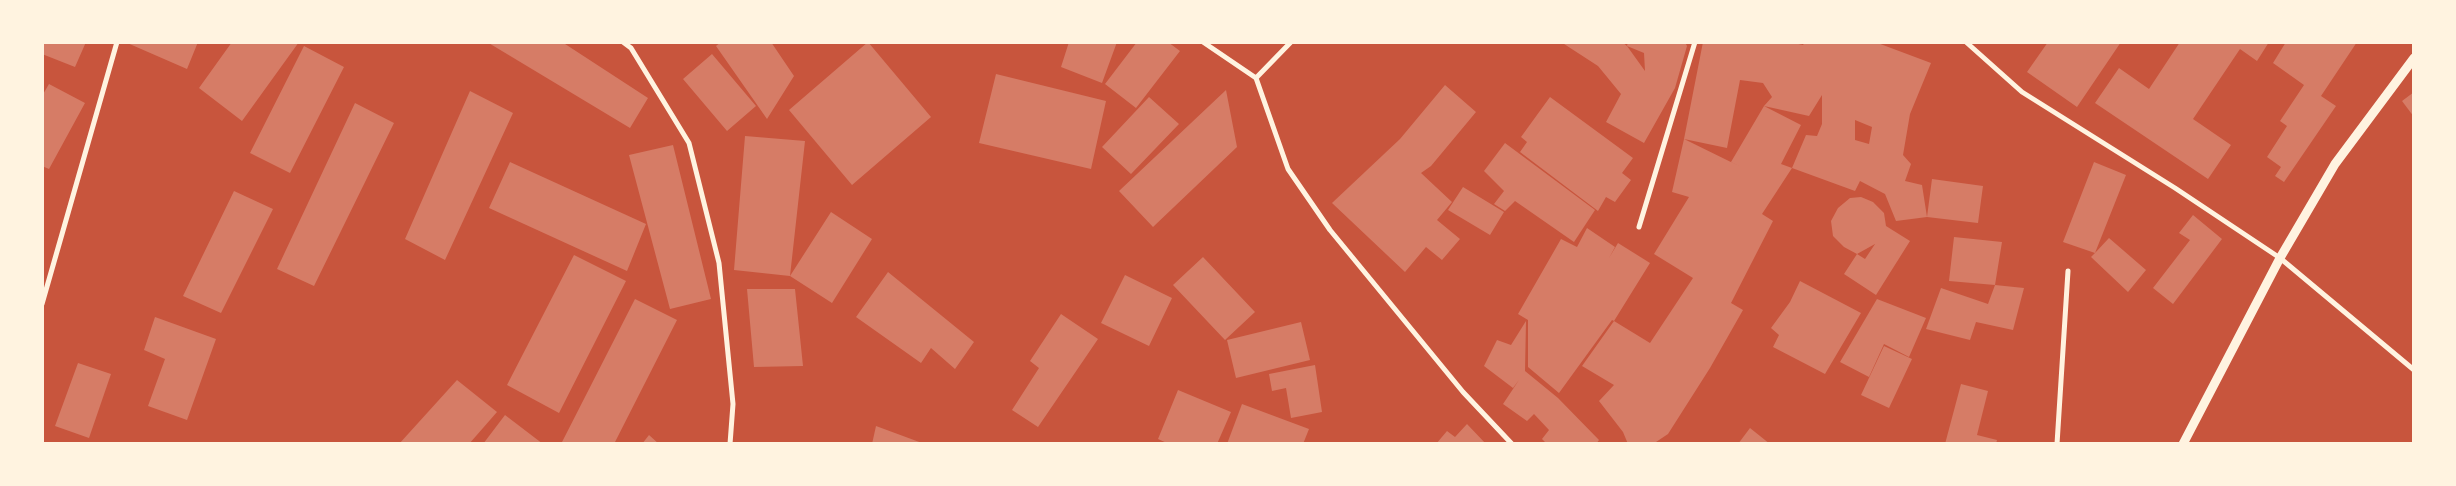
<!DOCTYPE html>
<html>
<head>
<meta charset="utf-8">
<style>
	body { margin:0 }
	#map { position:relative; width:2456px; height:486px; overflow:hidden; background:#c8553d; font-family:Figtree,sans-serif }
	canvas { display:block }
	.frame { position:absolute; inset:0; border:44px solid #fff3e0; pointer-events:none }
</style>
</head>
<body>
<div id="map">
<canvas width="2456" height="486"></canvas>
<div class="frame"></div>
</div>
<script>
const context = document.querySelector('canvas').getContext('2d');
context.lineJoin = 'round';
function fill(path, color) { context.fillStyle = color; context.fill(path, 'evenodd'); }
function trace(path, color, width, dash) { context.strokeStyle = color; context.lineWidth = width; context.lineCap = dash ? 'butt' : 'round'; context.setLineDash(dash || []); context.stroke(path); }
fill(new Path2D(`
	M 42,42 L 86,42 L 75,67 L 42,54 Z
	M 125,42 L 198,42 L 187,69 Z
	M 232,42 L 299,42 L 242,121 L 199,88 Z
	M 487,42 L 562,42 L 648,98 L 630,128 Z
	M 721,42 L 771,42 L 794,76 L 767,119 L 716,46 Z
	M 868,42 L 931,117 L 852,185 L 789,110 Z
	M 1069,42 L 1117,42 L 1102,83 L 1061,67 Z
	M 1137,42 L 1168,42 L 1180,51 L 1136,108 L 1105,84 Z
	M 1561,42 L 1622,42 L 1627,46 L 1628,42 L 1685,42 L 1687,46 L 1675,88 L 1644,143 L 1606,122 L 1621,94 L 1598,66 ZM 1627,46 L 1644,53 L 1645,71 Z
	M 1703,42 L 1789,42 L 1803,45 L 1805,42 L 1875,42 L 1931,63 L 1910,114 L 1903,155 L 1911,164 L 1905,181 L 1922,185 L 1927,217 L 1896,221 L 1885,194 L 1860,181 L 1855,191 L 1792,168 L 1762,214 L 1773,221 L 1731,303 L 1743,310 L 1710,368 L 1668,434 L 1653,444 L 1628,444 L 1623,432 L 1599,401 L 1614,385 L 1582,366 L 1614,321 L 1650,343 L 1693,278 L 1654,254 L 1689,197 L 1672,192 L 1684,139 L 1739,166 L 1731,162 L 1764,106 L 1801,125 L 1781,164 L 1792,168 L 1806,135 L 1817,136 L 1822,124 L 1822,95 L 1809,116 L 1764,106 L 1772,97 L 1763,83 L 1740,80 L 1727,148 L 1684,139 ZM 1855,120 L 1872,127 L 1869,144 L 1855,140 Z
	M 2048,42 L 2121,42 L 2077,107 L 2027,72 Z
	M 2180,42 L 2269,42 L 2257,61 L 2240,49 L 2193,119 L 2231,145 L 2208,179 L 2095,103 L 2119,68 L 2149,89 Z
	M 2286,42 L 2357,42 L 2321,96 L 2336,106 L 2284,182 L 2275,176 L 2281,167 L 2267,157 L 2287,126 L 2280,121 L 2304,85 L 2273,63 Z
	M 304,46 L 344,67 L 290,173 L 250,153 Z
	M 712,54 L 756,106 L 727,131 L 683,79 Z
	M 996,74 L 1106,101 L 1091,169 L 979,143 Z
	M 49,84 L 85,103 L 49,169 L 42,166 L 42,96 Z
	M 1445,85 L 1476,112 L 1431,166 L 1421,173 L 1452,202 L 1437,220 L 1460,239 L 1442,260 L 1426,247 L 1405,272 L 1332,203 L 1400,139 Z
	M 1226,90 L 1237,147 L 1153,227 L 1119,191 Z
	M 470,91 L 513,113 L 445,260 L 405,239 Z
	M 2414,92 L 2414,117 L 2402,101 Z
	M 1149,97 L 1179,124 L 1131,174 L 1102,147 Z
	M 1550,97 L 1633,158 L 1622,173 L 1631,180 L 1615,202 L 1606,197 L 1598,211 L 1520,152 L 1527,142 L 1521,137 Z
	M 355,103 L 394,123 L 314,286 L 277,269 Z
	M 745,136 L 805,141 L 790,276 L 734,270 Z
	M 1505,143 L 1595,210 L 1574,242 L 1515,201 L 1505,211 L 1494,204 L 1504,191 L 1484,171 Z
	M 673,145 L 711,299 L 670,309 L 629,155 Z
	M 510,162 L 646,224 L 627,271 L 489,208 Z
	M 2094,162 L 2126,175 L 2095,253 L 2109,238 L 2146,270 L 2128,292 L 2091,257 L 2095,253 L 2063,242 Z
	M 1932,179 L 1983,186 L 1978,223 L 1927,217 Z
	M 1463,187 L 1504,212 L 1490,235 L 1448,210 Z
	M 234,191 L 273,209 L 221,313 L 183,296 Z
	M 1861,197 L 1873,202 L 1884,213 L 1886,226 L 1910,241 L 1876,295 L 1844,274 L 1857,254 L 1844,247 L 1833,236 L 1831,221 L 1838,208 L 1850,198 ZM 1875,244 L 1865,259 L 1857,254 Z
	M 831,212 L 872,239 L 832,303 L 790,276 Z
	M 2193,215 L 2222,239 L 2173,304 L 2153,288 L 2190,240 L 2179,233 Z
	M 1587,228 L 1615,247 L 1609,258 L 1618,243 L 1650,263 L 1614,321 L 1612,320 L 1559,393 L 1528,367 L 1528,320 L 1518,314 L 1561,239 L 1577,247 Z
	M 1954,237 L 2002,242 L 1995,285 L 2024,288 L 2013,330 L 1976,322 L 1970,340 L 1926,329 L 1941,288 L 1988,304 L 1995,285 L 1949,281 Z
	M 574,255 L 626,281 L 559,413 L 507,385 Z
	M 1203,257 L 1255,312 L 1225,340 L 1173,285 Z
	M 888,272 L 974,342 L 955,369 L 931,348 L 921,363 L 856,317 Z
	M 1125,275 L 1172,298 L 1149,346 L 1101,323 Z
	M 1800,281 L 1861,313 L 1825,374 L 1773,347 L 1779,335 L 1771,328 L 1790,302 Z
	M 747,289 L 795,289 L 803,366 L 754,367 Z
	M 635,299 L 677,320 L 614,444 L 561,444 Z
	M 1877,299 L 1926,318 L 1909,357 L 1884,344 L 1869,377 L 1840,362 Z
	M 1061,314 L 1098,339 L 1038,427 L 1012,410 L 1039,368 L 1030,361 Z
	M 155,317 L 216,339 L 187,420 L 148,406 L 165,359 L 144,350 Z
	M 1526,321 L 1525,371 L 1558,398 L 1599,440 L 1596,444 L 1547,444 L 1542,439 L 1549,430 L 1534,414 L 1527,421 L 1503,404 L 1519,380 L 1513,388 L 1484,366 L 1497,340 L 1511,345 Z
	M 1301,322 L 1310,360 L 1236,378 L 1227,340 Z
	M 1884,346 L 1912,359 L 1889,408 L 1861,395 Z
	M 78,363 L 111,374 L 89,438 L 55,426 Z
	M 1315,365 L 1322,412 L 1291,418 L 1286,388 L 1272,391 L 1269,374 Z
	M 457,380 L 497,412 L 469,444 L 399,444 Z
	M 1961,384 L 1988,391 L 1977,435 L 1997,440 L 1996,444 L 1945,444 Z
	M 1178,390 L 1231,412 L 1217,444 L 1169,444 L 1158,439 Z
	M 1242,404 L 1309,429 L 1303,444 L 1227,444 Z
	M 505,415 L 543,444 L 483,444 Z
	M 1467,424 L 1486,444 L 1436,444 L 1447,431 L 1455,437 Z
	M 876,426 L 922,443 L 922,444 L 872,444 Z
	M 1750,428 L 1770,444 L 1738,444 Z
	M 649,435 L 659,444 L 642,444 Z`), '#d67c66');
trace(new Path2D(`
	M 623,42 L 631,48 L 689,143 L 719,263 L 733,404 L 730,444
	M 1203,42 L 1256,78 L 1288,169 L 1330,230 L 1463,392 L 1512,444
	M 1966,42 L 2022,92 L 2175,188 L 2280,258 L 2414,370
	M 1256,78 L 1291,42
	M 1639,227 L 1695,42
	M 42,304 L 117,42
	M 2057,444 L 2068,271`), '#fff3e0', 5);
trace(new Path2D(`
	M 2183,444 L 2280,258 L 2335,164 L 2414,58`), '#fff3e0', 9);
</script>
</body>
</html>
